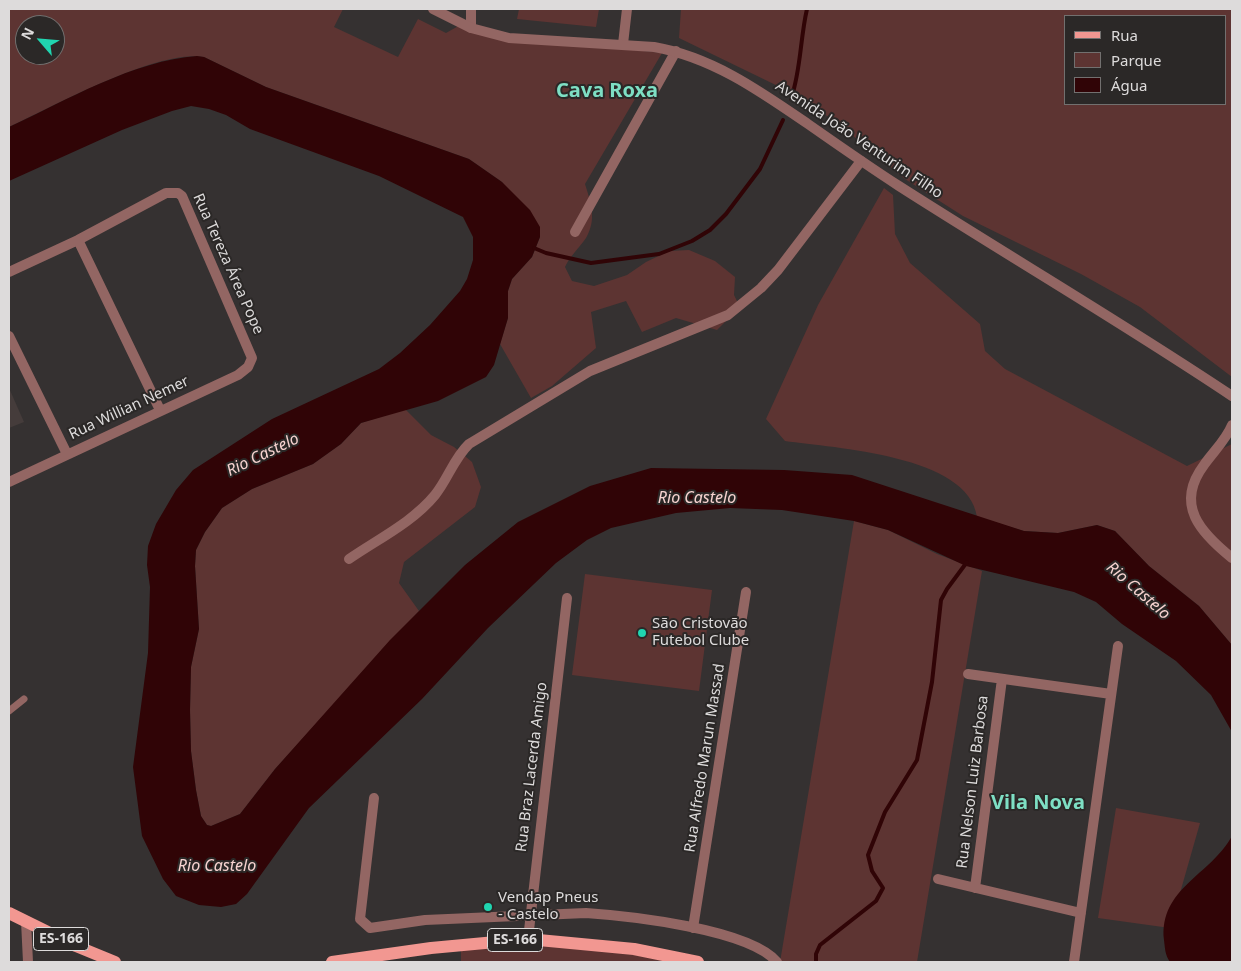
<!DOCTYPE html>
<html>
<head>
<meta charset="utf-8">
<style>
	body { margin:0 }
	#map { position:relative; width:1241px; height:971px; overflow:hidden; background:#353131; font-family:"Noto Sans",sans-serif }
	canvas { display:block }
	.frame { position:absolute; inset:0; border:10px solid #dddbdb; pointer-events:none }
	.legend { position:absolute; left:1064px; top:15px; width:162px; height:90px; box-sizing:border-box; background:#2b2827; border:1px solid #72706f; margin:0; padding:6px 9px; list-style:none; font-size:15px; color:#dddbdb }
	.legend li { display:flex; align-items:center; gap:10px; height:25px }
	.legend b { width:25px; border:1px solid #72706f }
	.north { position:absolute; left:15px; top:15px; width:50px; height:50px; box-sizing:border-box; background:#2b2827; border:1px solid #72706f; border-radius:50%; rotate:297deg; font-size:14px; font-weight:700; line-height:20px; text-align:center; color:#dddbdb }
	.north::after { content:''; display:block; margin:auto; width:18px; height:22px; background:#20d5b0; clip-path:polygon(50% 0,100% 100%,50% 72%,0 100%) }
</style>
</head>
<body>
<div id="map">
<canvas width="1241" height="971"></canvas>
<div class="frame"></div>
<ul class="legend">
<li><b style="height:6px;background:#f29791"></b>Rua</li>
<li><b style="height:14px;background:#5d3432"></b>Parque</li>
<li><b style="height:14px;background:#300406"></b>Água</li>
</ul>
<div class="north">N</div>
</div>
<script>
const context = document.querySelector('canvas').getContext('2d');
context.lineJoin = 'round';
function fill(path, color) { context.fillStyle = color; context.fill(path, 'evenodd'); }
function trace(path, color, width, dash) { context.strokeStyle = color; context.lineWidth = width; context.lineCap = dash ? 'butt' : 'round'; context.setLineDash(dash || []); context.stroke(path); }
function label(font, color, halo, rows, align = 'center') {
  context.font = font + ' "Noto Sans",sans-serif'; context.lineWidth = 4; context.setLineDash([]); context.textBaseline = 'middle'; context.strokeStyle = halo; context.fillStyle = color; for (const [text, x, y, turn = 0] of rows) {
    context.save(); context.translate(x, y); context.rotate((+turn || 0) * Math.PI / 180); context.textAlign = isNaN(turn) ? turn : align; if (halo) context.strokeText(text, 0, 0); context.fillText(text, 0, 0); context.restore();
  }
}
fill(new Path2D(`
	M 9,388 L 24,422 L 9,428 Z`), '#453c3b');
fill(new Path2D(`
	M 9,9 L 343,9 L 334,27 L 398,57 L 418,19 L 446,33 L 462,24 L 494,35 L 662,53 L 585,184 C 591,203 597,219 586,238 C 579,248 570,256 565,267 L 572,281 L 594,286 L 627,275 L 646,262 L 669,251 L 689,250 L 715,261 L 735,277 L 734,295 L 740,307 L 717,330 L 676,318 L 642,332 L 626,301 L 591,312 L 596,348 L 552,386 L 531,398 L 500,344 L 508,318 L 508,291 L 512,279 L 532,257 L 540,237 L 502,182 L 469,159 L 266,87 L 204,57 C 157,49 54,106 9,127 ZM 25,25 L 55,25 L 55,55 L 25,55 Z
	M 519,9 L 599,9 L 596,27 L 517,19 Z
	M 681,9 L 1232,9 L 1232,377 L 1140,307 L 1081,274 L 963,216 L 905,179 L 835,121 L 784,89 L 679,38 ZM 1065,16 L 1225,16 L 1225,104 L 1065,104 Z
	M 884,188 L 893,195 L 895,234 L 910,263 L 980,324 L 985,351 L 1005,369 L 1187,466 L 1232,444 L 1232,645 L 1199,606 L 1149,566 L 1115,531 L 1097,525 L 1058,533 L 1024,531 L 977,517 C 969,455 834,448 785,441 L 766,419 L 818,305 Z
	M 405,409 L 431,435 L 454,447 L 472,462 L 481,487 L 475,507 L 404,562 L 399,583 L 419,611 L 275,769 L 240,814 L 211,826 L 207,825 L 201,816 L 196,790 L 191,751 L 190,710 L 191,667 L 199,629 L 195,566 L 196,550 L 205,532 L 222,508 L 252,489 L 313,464 L 341,444 L 361,423 Z
	M 854,521 L 888,530 L 937,554 L 982,571 L 917,962 L 780,962 Z
	M 585,574 L 712,590 L 699,691 L 572,675 Z
	M 1116,808 L 1200,823 L 1170,928 L 1098,918 Z
	M 537,940 L 687,962 L 461,962 L 461,946 Z`), '#5d3432');
fill(new Path2D(`
	M 197,56 L 204,57 L 266,87 L 469,159 L 502,182 L 530,210 L 540,227 L 540,237 L 532,257 L 512,279 L 508,291 L 508,318 L 494,365 L 486,377 L 438,401 L 361,423 L 341,444 L 313,464 L 252,489 L 222,508 L 205,532 L 196,550 L 195,566 L 199,629 L 191,667 L 190,710 L 191,751 L 196,790 L 201,816 L 207,825 L 211,826 L 240,814 L 275,769 L 390,640 L 465,565 L 518,522 L 590,486 L 651,468 L 784,470 L 852,475 L 1024,531 L 1058,533 L 1097,525 L 1115,531 L 1149,566 L 1199,606 L 1232,645 L 1232,732 L 1211,695 L 1176,661 L 1122,624 L 1096,602 L 1074,592 L 966,566 L 888,530 L 854,521 L 782,510 L 730,508 L 676,513 L 611,528 L 587,540 L 556,563 L 488,628 L 422,699 L 309,808 L 247,894 L 236,904 L 221,907 L 199,905 L 176,896 L 163,879 L 142,836 L 133,767 L 148,653 L 150,587 L 147,565 L 148,546 L 156,524 L 176,490 L 193,470 L 272,419 L 379,369 L 400,353 L 430,325 L 460,291 L 467,279 L 473,260 L 473,237 L 463,217 L 379,176 L 250,129 L 226,115 L 209,109 L 191,106 L 172,111 L 122,130 L 9,181 L 9,127 C 65,101 135,60 197,56 Z
	M 1232,836 L 1232,962 L 1170,962 C 1165,955 1165,948 1164,940 C 1159,888 1211,875 1232,836 Z`), '#300406');
trace(new Path2D(`
	M 791,99 C 801,70 800,39 807,9
	M 534,248 L 546,253 L 591,263 L 659,254 L 692,241 L 710,230 L 726,214 L 760,169 L 783,120
	M 816,962 L 816,954 L 820,945 L 876,901 L 883,888 L 872,871 L 868,855 L 885,812 L 917,760 L 932,682 L 941,600 L 947,589 L 967,562`), '#300406', 4);
trace(new Path2D(`
	M 9,711 L 24,699`), '#936663', 7);
trace(new Path2D(`
	M 471,28 L 471,9
	M 623,44 L 627,9
	M 575,232 L 676,51
	M 78,240 L 160,410
	M 9,272 L 78,240 L 166,193 L 178,193 L 182,196 L 252,358 L 248,367 L 238,375 L 9,482
	M 9,336 L 67,454
	M 1232,425 C 1226,440 1213,452 1204,465 C 1174,505 1201,533 1232,558
	M 349,559 C 378,539 413,522 435,495 C 448,479 454,458 469,444 L 590,371 L 728,315 L 761,288 L 778,270 L 861,161
	M 968,674 L 1111,694
	M 374,798 L 360,919 L 370,928 L 425,920 L 586,913 C 630,916 749,929 777,962
	M 938,879 L 1081,913
	M 975,888 L 1002,679
	M 26,921 L 28,962
	M 693,928 L 746,592
	M 528,939 L 567,598
	M 1074,962 L 1118,646`), '#936663', 10);
trace(new Path2D(`
	M 433,9 L 471,28 L 509,38 L 654,47 C 712,57 760,91 808,124 C 838,145 868,166 899,186 C 1010,257 1123,323 1232,396`), '#936663', 10);
trace(new Path2D(`
	M 9,913 L 76,946 L 115,962
	M 332,962 L 431,948 L 528,939 L 634,949 L 698,962`), '#f29791', 12);
for (const [x, y, r, color] of [
	[642,633,5,"#20d5b0"],
	[488,907,5,"#20d5b0"]
]) { const dot = new Path2D(); dot.arc(x, y, r, 0, 2 * Math.PI); context.fillStyle = color; context.fill(dot); trace(dot, '#2b2827', 2); }
for (const [x, y, w] of [
	[61,939,55],
	[515,940,55]
]) { const box = new Path2D(); box.roundRect(x - w / 2, y - 11.5, w, 23, 4); context.fillStyle = '#2b2827'; context.fill(box); trace(box, '#dddbdb', 1); }
label('bold 14px', '#dddbdb', null, [
	["ES-166",61,939],
	["ES-166",515,940]
]);
label('15px', '#dddbdb', '#2b2827', [
	["Avenida João Venturim Filho",859,140,34],
	["Rua Tereza Área Pope",228,264,66],
	["Rua Willian Nemer",129,408,-25],
	["Rua Alfredo Marun Massad",705,758,-81],
	["Rua Braz Lacerda Amigo",532,767,-83],
	["Rua Nelson Luiz Barbosa",973,782,-83]
]);
label('15px', '#dddbdb', '#2b2827', [
	["São Cristovão",652,624],
	["Futebol Clube",652,641],
	["Vendap Pneus",498,898],
	["- Castelo",498,915]
], 'left');
label('italic 16px', '#f7d3d0', '#2b2827', [
	["Rio Castelo",263,455,-26],
	["Rio Castelo",697,498],
	["Rio Castelo",1138,591,41],
	["Rio Castelo",217,866]
]);
label('bold 20px', '#7edfc4', '#2b2827', [
	["Cava Roxa",607,91],
	["Vila Nova",1038,803]
]);
</script>
</body>
</html>
